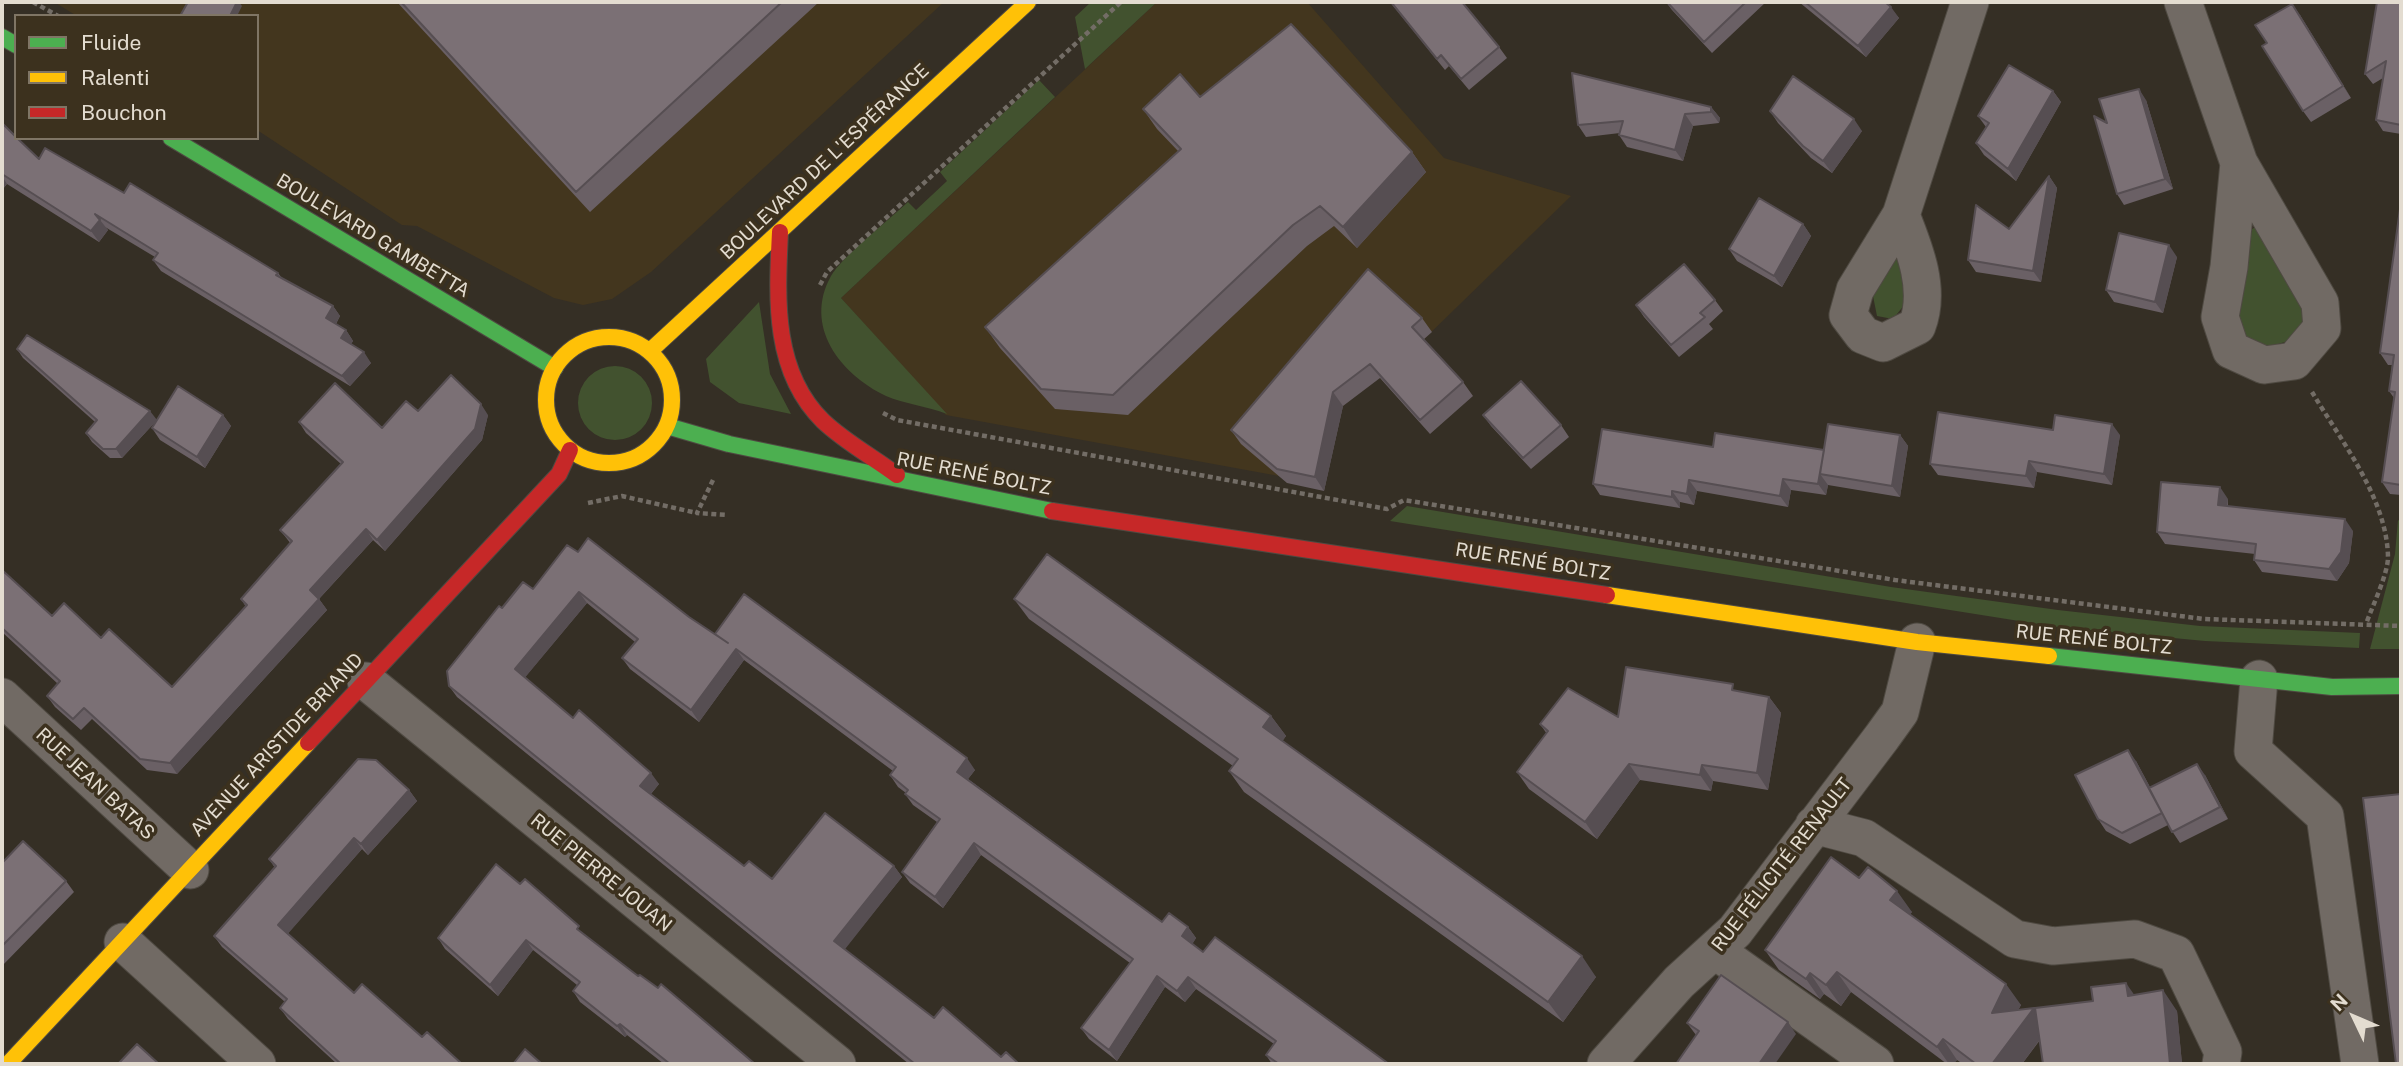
<!DOCTYPE html>
<html>
<head>
<meta charset="utf-8">
<style>
	body { margin:0 }
	#map { position:relative; width:2403px; height:1066px; overflow:hidden; background:#352f25; font-family:"Public Sans",sans-serif }
	canvas { display:block }
	.frame { position:absolute; inset:0; border:4px solid #e3dcd0; pointer-events:none }
	.legend { position:absolute; left:14px; top:14px; width:245px; height:126px; box-sizing:border-box; background:#3c311e; border:2px solid #7f7565; margin:0; padding:9px 12px; list-style:none; font-size:21px; color:#e3dcd0 }
	.legend li { display:flex; align-items:center; gap:14px; height:35px }
	.legend b { width:35px; border:2px solid #7f7565 }
	.north { position:absolute; left:2319px; top:982px; width:70px; height:70px; -webkit-text-stroke:5px #3c311e; paint-order:stroke; rotate:314deg; font-size:19px; font-weight:700; line-height:28px; text-align:center; color:#e3dcd0 }
	.north::after { content:''; display:block; margin:auto; width:24px; height:32px; background:#e3dcd0; clip-path:polygon(50% 0,100% 100%,50% 72%,0 100%) }
</style>
</head>
<body>
<div id="map">
<canvas width="2403" height="1066"></canvas>
<div class="frame"></div>
<ul class="legend">
<li><b style="height:9px;background:#4caf50"></b>Fluide</li>
<li><b style="height:9px;background:#ffc107"></b>Ralenti</li>
<li><b style="height:9px;background:#c62828"></b>Bouchon</li>
</ul>
<div class="north">N</div>
</div>
<script>
const context = document.querySelector('canvas').getContext('2d');
context.lineJoin = 'round';
function fill(path, color) { context.fillStyle = color; context.fill(path, 'evenodd'); }
function trace(path, color, width, dash) { context.strokeStyle = color; context.lineWidth = width; context.lineCap = dash ? 'butt' : 'round'; context.setLineDash(dash || []); context.stroke(path); }
function label(font, color, halo, rows, align = 'center') {
  context.font = font + ' "Public Sans",sans-serif'; context.lineWidth = 7; context.setLineDash([]); context.textBaseline = 'middle'; context.strokeStyle = halo; context.fillStyle = color; for (const [text, x, y, turn = 0] of rows) {
    context.save(); context.translate(x, y); context.rotate((+turn || 0) * Math.PI / 180); context.textAlign = isNaN(turn) ? turn : align; if (halo) context.strokeText(text, 0, 0); context.fillText(text, 0, 0); context.restore();
  }
}
fill(new Path2D(`
	M 54,2 L 944,2 L 651,272 L 612,299 L 583,305 L 554,298 L 417,226 L 402,225 L 257,130 L 257,16 L 77,16 Z
	M 1157,2 L 1307,2 L 1444,158 L 1571,196 L 1421,342 L 1326,419 L 1279,476 L 946,415 L 841,298 Z`), '#43361e');
fill(new Path2D(`
	M 1091,2 L 1157,2 L 1085,69 L 1075,17 Z
	M 1039,80 L 1055,97 L 841,298 L 947,414 C 927,406 904,404 886,396 C 840,374 803,326 831,276 C 841,258 891,218 908,202 L 916,210 L 947,181 L 940,172 Z
	M 2257,226 L 2301,296 L 2306,324 L 2285,342 L 2264,348 L 2246,338 L 2237,316 L 2249,231 Z
	M 1899,248 L 1909,299 L 1893,319 L 1877,316 L 1873,296 Z
	M 759,302 L 770,374 L 791,414 L 739,403 L 710,382 L 706,359 Z
	M578 403a37 37 0 1 1 74 0a37 37 0 1 1-74 0Z
	M 1407,506 L 1891,587 L 2058,610 L 2200,626 L 2360,633 L 2359,648 L 2205,641 L 2057,627 L 1390,521 Z
	M 2398,520 L 2401,522 L 2401,649 L 2370,649 L 2395,554 Z`), '#42522f');
const street = new Path2D(`
	M 2183,2 L 2239,163 L 2320,303 L 2322,328 L 2294,361 L 2264,365 L 2231,350 L 2220,317 L 2229,267 L 2239,163
	M 1901,215 C 1915,250 1931,290 1917,326 L 1883,343 L 1863,335 L 1848,315 L 1855,290 L 1901,215 L 1970,2
	M 2259,679 L 2253,751 L 2325,816 L 2360,1064
	M 366,681 L 837,1064
	M 2,697 L 190,870
	M 1814,825 L 1864,838 L 2015,939 L 2053,946 L 2135,939 L 2176,954 L 2223,1052 L 2221,1064
	M 123,942 L 257,1064
	M 1716,951 L 1875,1064
	M 1606,1064 L 1679,982 L 1735,931 L 1882,737 L 1900,712 L 1917,642`);
const fast = new Path2D(`
	M 2,37 L 16,45
	M 171,138 L 555,368
	M 667,426 L 729,444 L 1052,511
	M 2049,656 L 2332,687 L 2401,686`);
const slow = new Path2D(`
	M546 400a63 63 0 1 1 126 0a63 63 0 1 1-126 0Z
	M 650,351 L 1028,2
	M 1607,595 L 1917,642 L 2049,656
	M 8,1064 L 308,743`);
const jam = new Path2D(`
	M 780,232 C 777,297 772,371 823,421 C 845,442 873,457 897,475
	M 1052,511 L 1607,595
	M 308,743 L 559,474 L 570,450`);
trace(street, '#4f4a42', 39);
trace(fast, '#4f4a42', 18);
trace(slow, '#4f4a42', 18);
trace(jam, '#4f4a42', 18);
trace(new Path2D(`
	M 33,2 L 58,16
	M 820,285 L 827,272 L 1121,2
	M 2312,392 C 2341,441 2387,498 2388,557 C 2388,574 2372,607 2366,624
	M 883,413 L 897,420 L 1387,509 L 1404,500 L 1895,580 L 2204,619 L 2401,626
	M 713,480 L 697,513 L 728,515
	M 588,503 L 622,496 L 697,513`), '#736d66', 4.5, [5, 3.5]);
trace(street, '#716a64', 37);
trace(fast, '#4caf50', 16);
trace(slow, '#ffc107', 16);
trace(jam, '#c62828', 16);
fill(new Path2D(`
	M 397,2 L 819,2 L 590,212 Z
	M 1390,2 L 1462,2 L 1499,47 L 1507,58 L 1469,90 L 1449,66 L 1445,70 Z
	M 1666,2 L 1766,2 L 1712,53 L 1672,10 Z
	M 1799,2 L 1885,2 L 1899,18 L 1866,57 Z
	M 2401,2 L 2401,134 L 2383,131 L 2376,120 L 2383,78 L 2373,84 L 2365,74 Z
	M 2300,15 L 2351,98 L 2311,122 L 2303,111 L 2267,43 Z
	M 2053,91 L 2061,102 L 2016,181 L 1984,155 L 1976,143 L 1986,127 L 1978,116 Z
	M 1200,97 L 1412,152 L 1426,172 L 1357,248 L 1334,226 L 1307,246 L 1128,415 L 1055,409 L 1000,348 L 985,327 L 1178,151 L 1157,129 L 1143,109 Z
	M 2146,100 L 2173,189 L 2124,205 L 2117,194 Z
	M 1711,107 L 1720,118 L 1719,123 L 1693,126 L 1683,161 L 1627,147 L 1619,135 L 1620,133 L 1586,137 L 1578,125 Z
	M 1770,111 L 1862,131 L 1832,173 L 1811,158 L 1778,123 Z
	M 2,123 L 39,159 L 124,193 L 278,273 L 282,278 L 333,306 L 340,316 L 336,324 L 346,330 L 353,341 L 351,344 L 371,363 L 350,386 L 161,271 L 153,260 L 155,257 L 105,227 L 108,230 L 99,242 L 7,184 L 2,190 Z
	M 2049,176 L 2057,188 L 2041,282 L 1976,272 L 1968,260 L 2009,229 Z
	M 2401,202 L 2401,495 L 2390,494 L 2382,482 L 2394,398 L 2389,391 L 2392,365 L 2388,365 L 2380,353 Z
	M 1803,224 L 1811,236 L 1782,287 L 1737,261 L 1729,249 Z
	M 2177,257 L 2163,313 L 2114,302 L 2106,290 Z
	M 1715,300 L 1723,311 L 1709,324 L 1713,329 L 1679,357 L 1644,317 L 1636,305 Z
	M 1422,318 L 1432,332 L 1423,340 L 1463,382 L 1473,396 L 1430,434 L 1380,378 L 1343,406 L 1324,491 L 1287,483 L 1241,444 L 1231,430 Z
	M 17,349 L 157,420 L 122,458 L 110,458 L 92,442 L 86,433 L 95,422 L 23,358 Z
	M 418,411 L 488,415 L 482,440 L 385,551 L 373,540 L 319,599 L 327,610 L 177,774 L 147,770 L 92,719 L 81,730 L 55,707 L 47,696 L 58,684 L 2,632 L 2,570 L 52,616 L 101,638 L 172,687 L 246,607 L 241,599 L 291,544 L 280,530 L 341,464 L 306,433 L 299,422 L 382,428 Z
	M 223,415 L 231,426 L 205,468 L 160,440 L 152,428 Z
	M 1483,415 L 1561,425 L 1569,437 L 1531,469 L 1491,426 Z
	M 2053,430 L 2120,435 L 2112,485 L 2037,472 L 2034,488 L 1938,475 L 1930,464 Z
	M 1900,435 L 1908,446 L 1900,497 L 1828,485 L 1826,495 L 1791,490 L 1788,507 L 1697,491 L 1694,505 L 1680,502 L 1680,508 L 1600,495 L 1593,484 L 1713,447 L 1824,450 Z
	M 2228,499 L 2228,506 L 2353,531 L 2349,563 L 2337,581 L 2262,572 L 2254,560 L 2255,554 L 2165,544 L 2157,532 Z
	M 578,552 L 689,617 L 716,635 L 975,770 L 968,779 L 1162,922 L 1188,927 L 1196,938 L 1192,944 L 1203,952 L 1389,1064 L 1272,1064 L 1266,1055 L 1274,1044 L 1196,989 L 1185,1002 L 1165,987 L 1117,1061 L 1089,1039 L 1081,1028 L 1130,963 L 981,855 L 943,908 L 910,883 L 902,872 L 937,822 L 913,805 L 905,794 L 906,793 L 898,787 L 890,775 L 893,771 L 744,660 L 699,722 L 630,669 L 622,658 L 635,642 L 587,603 L 525,677 L 573,718 L 659,784 L 651,794 L 744,866 L 772,879 L 894,866 L 902,877 L 844,949 L 934,1018 L 1001,1057 L 1019,1064 L 909,1064 L 457,697 L 449,686 L 502,608 L 533,589 Z
	M 1014,599 L 1271,716 L 1286,736 L 1282,741 L 1596,977 L 1563,1022 L 1244,792 L 1229,771 L 1233,766 L 1029,619 Z
	M 1739,692 L 1769,697 L 1781,713 L 1768,790 L 1713,781 L 1711,791 L 1640,780 L 1597,839 L 1529,789 L 1517,772 L 1547,734 L 1540,724 L 1618,717 Z
	M 2136,761 L 2150,787 L 2205,775 L 2228,819 L 2180,843 L 2168,825 L 2130,844 L 2106,831 L 2098,819 Z
	M 409,790 L 417,801 L 368,855 L 362,849 L 288,933 L 354,993 L 462,1064 L 337,1064 L 288,1019 L 280,1008 L 285,1002 L 222,947 L 214,936 L 275,868 L 269,859 Z
	M 2,863 L 66,881 L 74,892 L 2,966 Z
	M 1859,878 L 1912,912 L 1910,914 L 2021,1005 L 2018,1010 L 2035,1011 L 2134,995 L 2177,1011 L 2182,1064 L 2043,1064 L 2040,1040 L 2022,1064 L 1963,1064 L 1957,1060 L 1953,1064 L 1947,1064 L 1851,992 L 1841,1006 L 1824,994 L 1820,999 L 1779,970 L 1765,950 Z
	M 520,884 L 638,976 L 755,1064 L 664,1064 L 627,1035 L 625,1037 L 580,1002 L 573,991 L 577,985 L 533,950 L 498,996 L 445,949 L 438,938 Z
	M 1687,1023 L 1796,1034 L 1696,1035 Z`), '#6a6065');
fill(new Path2D(`
	M 237,2 L 239,2 L 242,6 L 237,16 L 230,16 Z
	M 2292,4 L 2300,15 L 2351,98 L 2343,86 Z
	M 1891,7 L 1899,18 L 1866,57 L 1858,46 Z
	M 2139,89 L 2146,100 L 2173,189 L 2165,179 Z
	M 2053,91 L 2061,102 L 2016,181 L 2008,169 Z
	M 1711,107 L 1720,118 L 1719,123 L 1711,112 Z
	M 1685,114 L 1693,126 L 1683,161 L 1675,150 Z
	M 1854,119 L 1862,131 L 1832,173 L 1823,161 Z
	M 1412,152 L 1426,172 L 1357,248 L 1343,227 Z
	M 2,176 L 7,184 L 2,190 Z
	M 2049,176 L 2057,188 L 2041,282 L 2033,271 Z
	M 100,220 L 108,230 L 99,242 L 91,231 Z
	M 1803,224 L 1811,236 L 1782,287 L 1774,276 Z
	M 2169,245 L 2177,257 L 2163,313 L 2155,302 Z
	M 333,306 L 340,316 L 333,329 L 326,318 Z
	M 346,330 L 353,341 L 348,349 L 341,338 Z
	M 364,352 L 371,363 L 350,386 L 342,376 Z
	M 1333,392 L 1343,406 L 1324,491 L 1315,477 Z
	M 481,404 L 488,415 L 482,440 L 385,551 L 377,540 Z
	M 150,411 L 157,420 L 122,458 L 116,449 Z
	M 223,415 L 231,426 L 205,468 L 197,457 Z
	M 2112,424 L 2120,435 L 2112,485 L 2104,474 Z
	M 1900,435 L 1908,446 L 1900,497 L 1892,486 Z
	M 1824,450 L 1820,474 L 1828,485 L 1826,495 L 1818,484 Z
	M 2029,461 L 2037,472 L 2034,488 L 2026,476 Z
	M 1783,479 L 1791,490 L 1788,507 L 1780,496 Z
	M 1689,480 L 1697,491 L 1694,505 L 1687,494 Z
	M 2220,487 L 2228,499 L 2226,516 L 2218,505 Z
	M 1672,491 L 1680,502 L 1680,508 L 1672,497 Z
	M 2345,519 L 2353,531 L 2349,563 L 2337,581 L 2329,569 Z
	M 366,529 L 373,540 L 317,601 L 310,590 Z
	M 579,592 L 587,603 L 523,680 L 515,669 Z
	M 319,599 L 327,610 L 177,774 L 170,763 Z
	M 736,649 L 744,660 L 699,722 L 691,710 Z
	M 1769,697 L 1781,713 L 1768,790 L 1757,773 Z
	M 1271,716 L 1286,736 L 1278,748 L 1263,727 Z
	M 2128,750 L 2136,761 L 2170,825 L 2162,813 Z
	M 967,758 L 975,770 L 965,783 L 957,772 Z
	M 1629,764 L 1640,780 L 1597,839 L 1585,822 Z
	M 2197,764 L 2205,775 L 2228,819 L 2220,807 Z
	M 1702,765 L 1713,781 L 1711,791 L 1700,775 Z
	M 651,773 L 659,784 L 648,797 L 640,786 Z
	M 409,790 L 417,801 L 368,855 L 361,844 Z
	M 354,838 L 362,849 L 286,936 L 278,925 Z
	M 974,843 L 981,855 L 943,908 L 935,897 Z
	M 894,866 L 902,877 L 842,953 L 834,941 Z
	M 1897,891 L 1912,912 L 1904,921 L 1890,900 Z
	M 1188,927 L 1196,938 L 1190,948 L 1182,936 Z
	M 526,940 L 533,950 L 498,996 L 490,985 Z
	M 1582,956 L 1596,977 L 1563,1022 L 1548,1002 Z
	M 1837,972 L 1851,992 L 1841,1006 L 1826,985 Z
	M 1810,973 L 1824,994 L 1820,999 L 1806,979 Z
	M 1157,976 L 1165,987 L 1117,1061 L 1109,1050 Z
	M 1188,977 L 1196,989 L 1185,1002 L 1177,991 Z
	M 2126,983 L 2140,1003 L 2128,996 Z
	M 2006,984 L 2021,1005 L 2006,1033 L 1992,1013 Z
	M 2163,990 L 2177,1011 L 2182,1064 L 2170,1064 Z
	M 2034,1008 L 2048,1028 L 2022,1064 L 1992,1064 Z
	M 1788,1022 L 1796,1034 L 1775,1064 L 1759,1064 Z
	M 620,1024 L 627,1035 L 625,1037 L 617,1026 Z
	M 1943,1039 L 1957,1060 L 1953,1064 L 1949,1064 L 1937,1047 Z`), '#564e52');
const building = new Path2D(`
	M 188,2 L 237,2 L 230,16 L 180,16 Z
	M 401,2 L 782,2 L 576,192 Z
	M 1391,2 L 1462,2 L 1499,47 L 1461,79 L 1441,55 L 1437,59 Z
	M 1667,2 L 1746,2 L 1704,42 Z
	M 1805,2 L 1885,2 L 1891,7 L 1858,46 Z
	M 2377,2 L 2401,2 L 2401,125 L 2376,120 L 2386,61 L 2365,74 Z
	M 2292,4 L 2343,86 L 2303,111 L 2262,46 L 2267,43 L 2255,25 Z
	M 1291,24 L 1412,152 L 1343,227 L 1320,206 L 1293,225 L 1113,395 L 1041,389 L 985,327 L 1181,149 L 1143,109 L 1180,74 L 1200,97 Z
	M 2009,65 L 2053,91 L 2008,169 L 1976,143 L 1989,123 L 1978,116 Z
	M 1572,73 L 1711,107 L 1711,112 L 1685,114 L 1675,150 L 1619,135 L 1623,121 L 1578,125 Z
	M 1793,76 L 1854,119 L 1823,161 L 1803,146 L 1770,111 Z
	M 2139,89 L 2165,179 L 2117,194 L 2094,116 L 2107,123 L 2099,99 Z
	M 2,123 L 16,137 L 16,138 L 17,138 L 39,159 L 45,148 L 124,193 L 130,183 L 278,273 L 276,275 L 333,306 L 326,318 L 346,330 L 341,338 L 364,352 L 342,376 L 153,260 L 158,253 L 95,214 L 100,220 L 91,231 L 2,174 Z
	M 2049,176 L 2033,271 L 1968,260 L 1976,205 L 2009,229 Z
	M 1759,198 L 1803,224 L 1774,276 L 1729,249 Z
	M 2401,202 L 2401,485 L 2382,482 L 2395,392 L 2389,391 L 2394,355 L 2380,353 Z
	M 2119,233 L 2169,245 L 2155,302 L 2106,290 Z
	M 1684,264 L 1715,300 L 1700,313 L 1705,317 L 1671,345 L 1636,305 Z
	M 1368,269 L 1422,318 L 1412,327 L 1463,382 L 1420,420 L 1370,364 L 1333,392 L 1315,477 L 1277,469 L 1231,430 Z
	M 27,335 L 150,411 L 116,449 L 103,449 L 86,433 L 97,420 L 17,349 Z
	M 451,375 L 481,404 L 475,429 L 377,540 L 366,529 L 310,590 L 319,599 L 170,763 L 140,759 L 84,708 L 73,719 L 47,696 L 60,681 L 2,628 L 2,570 L 52,616 L 64,603 L 101,638 L 109,629 L 172,687 L 247,605 L 241,599 L 292,541 L 280,530 L 343,462 L 299,422 L 335,383 L 382,428 L 406,401 L 418,411 Z
	M 1521,381 L 1561,425 L 1523,458 L 1483,415 Z
	M 178,386 L 223,415 L 197,457 L 152,428 Z
	M 1938,412 L 2053,430 L 2055,415 L 2112,424 L 2104,474 L 2029,461 L 2026,476 L 1930,464 Z
	M 1828,424 L 1900,435 L 1892,486 L 1820,474 Z
	M 1602,429 L 1713,447 L 1715,433 L 1824,450 L 1818,484 L 1783,479 L 1780,496 L 1689,480 L 1687,494 L 1672,491 L 1672,497 L 1593,484 Z
	M 2161,482 L 2220,487 L 2218,505 L 2345,519 L 2341,552 L 2329,569 L 2254,560 L 2256,544 L 2157,532 Z
	M 588,538 L 689,617 L 728,643 L 715,634 L 744,594 L 967,758 L 957,772 L 1162,922 L 1169,913 L 1188,927 L 1182,936 L 1203,952 L 1215,937 L 1389,1064 L 1279,1064 L 1266,1055 L 1276,1041 L 1188,977 L 1177,991 L 1157,976 L 1109,1050 L 1081,1028 L 1133,959 L 974,843 L 935,897 L 902,872 L 940,819 L 905,794 L 908,790 L 890,775 L 896,767 L 736,649 L 691,710 L 622,658 L 638,639 L 579,592 L 515,669 L 573,718 L 579,710 L 651,773 L 640,786 L 744,866 L 749,861 L 772,879 L 825,813 L 894,866 L 834,941 L 934,1018 L 943,1007 L 1001,1057 L 1006,1052 L 1019,1064 L 915,1064 L 449,686 L 447,671 L 499,606 L 502,608 L 523,582 L 533,589 L 567,545 L 578,552 Z
	M 1047,554 L 1271,716 L 1263,727 L 1582,956 L 1548,1002 L 1229,771 L 1238,759 L 1014,599 Z
	M 1626,667 L 1733,684 L 1732,690 L 1769,697 L 1757,773 L 1702,765 L 1700,775 L 1629,764 L 1585,822 L 1517,772 L 1548,731 L 1540,724 L 1568,688 L 1618,717 Z
	M 2128,750 L 2162,813 L 2122,833 L 2098,819 L 2075,775 Z
	M 358,759 L 376,760 L 409,790 L 361,844 L 354,838 L 278,925 L 354,993 L 362,984 L 422,1037 L 427,1032 L 462,1064 L 341,1064 L 280,1008 L 287,999 L 214,936 L 276,866 L 269,859 Z
	M 2197,764 L 2220,807 L 2172,832 L 2149,788 Z
	M 2401,794 L 2401,1064 L 2396,1064 L 2363,798 Z
	M 23,841 L 66,881 L 2,946 L 2,863 Z
	M 1831,857 L 1859,878 L 1868,867 L 1897,891 L 1890,900 L 2006,984 L 1992,1013 L 2034,1008 L 1992,1064 L 1976,1064 L 1943,1039 L 1937,1047 L 1837,972 L 1826,985 L 1810,973 L 1806,979 L 1765,950 Z
	M 496,864 L 520,884 L 525,879 L 579,926 L 577,929 L 638,976 L 640,975 L 658,988 L 661,984 L 755,1064 L 670,1064 L 620,1024 L 617,1026 L 573,991 L 580,982 L 526,940 L 490,985 L 438,938 Z
	M 1721,975 L 1788,1022 L 1759,1064 L 1676,1064 L 1699,1031 L 1687,1023 Z
	M 2126,983 L 2128,996 L 2163,990 L 2170,1064 L 2043,1064 L 2035,1008 L 2093,1001 L 2091,987 Z
	M 137,1044 L 159,1064 L 118,1064 Z
	M 525,1049 L 542,1064 L 513,1064 Z`);
fill(building, '#7b7075');
trace(building, '#564e52', 2);
label('19px', '#e3dcd0', '#3c311e', [
	["BOULEVARD DE L'ESPÉRANCE",825,162,-43],
	["BOULEVARD GAMBETTA",373,236,31],
	["RUE RENÉ BOLTZ",974,474,11],
	["RUE RENÉ BOLTZ",1533,562,9],
	["RUE RENÉ BOLTZ",2094,640,6],
	["AVENUE ARISTIDE BRIAND",277,745,-47],
	["RUE JEAN BATAS",95,784,43],
	["RUE FÉLICITÉ RENAULT",1782,865,-52],
	["RUE PIERRE JOUAN",601,873,39]
]);
</script>
</body>
</html>
